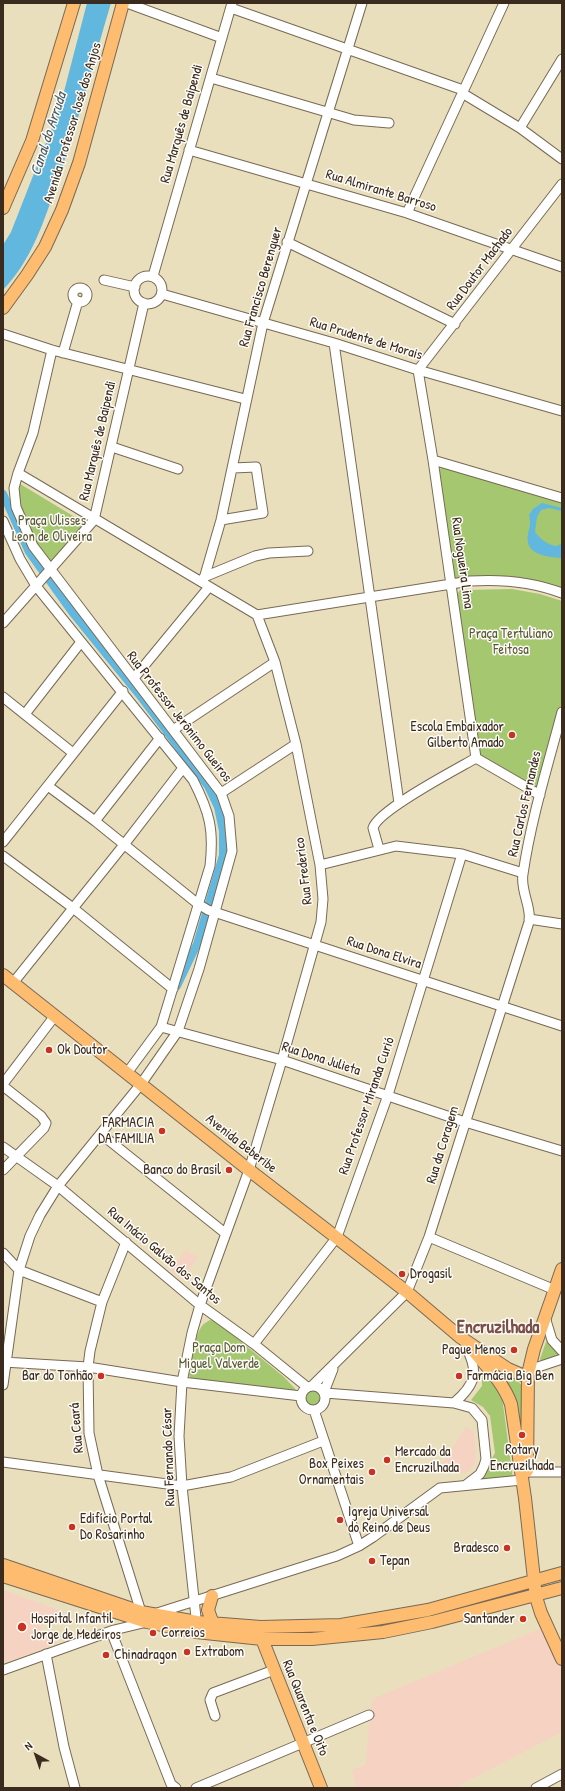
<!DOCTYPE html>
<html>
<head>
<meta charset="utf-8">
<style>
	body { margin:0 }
	#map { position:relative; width:565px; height:1791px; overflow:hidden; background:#eadfbc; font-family:"Patrick Hand",sans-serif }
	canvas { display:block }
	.frame { position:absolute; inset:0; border:4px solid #3b2a1e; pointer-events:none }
	.north { position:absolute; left:16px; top:1735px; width:40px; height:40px; -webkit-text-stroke:3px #fdfcf7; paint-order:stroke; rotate:320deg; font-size:11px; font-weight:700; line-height:16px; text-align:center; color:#3b2a1e }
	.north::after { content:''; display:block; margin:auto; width:14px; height:18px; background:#3b2a1e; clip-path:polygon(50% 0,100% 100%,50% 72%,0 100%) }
</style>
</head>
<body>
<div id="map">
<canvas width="565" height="1791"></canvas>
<div class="frame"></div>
<div class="north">N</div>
</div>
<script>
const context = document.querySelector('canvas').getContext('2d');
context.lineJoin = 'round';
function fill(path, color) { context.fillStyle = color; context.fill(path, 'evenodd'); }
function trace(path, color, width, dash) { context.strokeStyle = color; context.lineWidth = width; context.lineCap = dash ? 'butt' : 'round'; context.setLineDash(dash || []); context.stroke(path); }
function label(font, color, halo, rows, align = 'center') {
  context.font = font + ' "Patrick Hand",sans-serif'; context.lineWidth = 3; context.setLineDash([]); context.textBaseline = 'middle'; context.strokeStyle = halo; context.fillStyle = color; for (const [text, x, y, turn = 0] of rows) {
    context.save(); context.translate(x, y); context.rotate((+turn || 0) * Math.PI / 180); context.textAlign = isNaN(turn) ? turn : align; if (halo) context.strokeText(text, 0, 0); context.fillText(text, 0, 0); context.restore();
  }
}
fill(new Path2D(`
	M 186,1250 L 198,1258 L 181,1279 L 170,1270 Z
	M 466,1427 L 474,1431 L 476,1460 L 474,1465 L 466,1473 L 436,1473 Z
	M 3,1590 L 64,1612 L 63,1614 L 38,1623 L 44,1633 L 49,1631 L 57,1644 L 3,1663 Z
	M 542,1628 L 552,1651 L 562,1668 L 562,1732 L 454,1788 L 356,1788 L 352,1770 L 365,1765 L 372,1699 Z`), '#f5d2c2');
fill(new Path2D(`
	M 443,467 L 562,500 L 562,591 L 458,581 L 454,579 L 438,470 Z
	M 17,482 L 83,522 L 83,527 L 53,562 L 45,562 L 16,498 Z
	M 512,589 L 540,594 L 562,601 L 562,702 L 539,785 L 535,788 L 480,756 L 456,596 L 460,590 L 464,590 Z
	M 210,1320 L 216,1321 L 284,1377 L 298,1392 L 190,1378 C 186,1369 196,1333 202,1326 C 204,1323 207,1322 210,1320 Z
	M 547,1339 L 562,1355 L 541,1362 L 540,1359 Z
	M 491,1362 L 514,1377 L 524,1388 L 522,1455 Z
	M 482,1367 L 502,1397 L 513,1479 L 478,1482 C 490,1472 488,1464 495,1453 L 490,1416 L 483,1407 L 471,1400 L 482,1386 Z
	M301 1398a12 12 0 1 1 24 0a12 12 0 1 1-24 0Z`), '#a4c770');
fill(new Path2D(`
	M 87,3 L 111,3 C 93,63 78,124 57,183 C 44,221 32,260 3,290 L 3,245 L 11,232 L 60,107 Z
	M 542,503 L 562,508 L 562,511 L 549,508 L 541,510 L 537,517 L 535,532 C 540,539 548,545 557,546 L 562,543 L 562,558 C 547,557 524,555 528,534 C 530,526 531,523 529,515 L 533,509 Z`), '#62b7df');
trace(new Path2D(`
	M 3,494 L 29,552 L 72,612 L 141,697 L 208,786 L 218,807 L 223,831 L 223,855 L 197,944 L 177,986`), '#62b7df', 8);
const minor = new Path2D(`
	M 127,3 L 222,38
	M 231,8 L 463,90
	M 211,78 L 354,120 L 389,123
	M 462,93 L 520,128 L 562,159
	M 520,128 L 562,59
	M 189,150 L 407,213 L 562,267
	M 407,213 L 504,3
	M 287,242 L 455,324
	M 153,276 L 232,3
	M134 290a14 14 0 1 1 28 0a14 14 0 1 1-28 0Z
	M 104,280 L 135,287
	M73 295a7 7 0 1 1 14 0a7 7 0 1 1-14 0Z
	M 162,294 L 334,343 L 418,370 L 562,411
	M 3,334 L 52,350 L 245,399
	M 334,343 L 399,803
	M 63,353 L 78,301
	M 112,447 L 178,469
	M 433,460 L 562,498
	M 18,473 L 257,615
	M 221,520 L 263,513 L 256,467 L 233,468
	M 3,521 L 20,559 L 36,586 L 193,780 C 210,813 214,830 210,866 L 161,1027 L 127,1073
	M 204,577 L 255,556 L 269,553 L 308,551
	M 203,582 L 221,520 L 263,323 L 362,3
	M 257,615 L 470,581 C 500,579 533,582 562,593
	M 3,623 L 94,520 L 144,303
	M 134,678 L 209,587
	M 3,697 L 73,753
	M 25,714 L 81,642
	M 173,730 L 275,662
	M 476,758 L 433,460 L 418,370 L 562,184
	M 476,758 L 540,795
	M 48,786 L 95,821 L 198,904 L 208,910 L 562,1026
	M 221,793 L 296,744
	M 95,821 L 160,738
	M 3,842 L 123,691
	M 379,849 L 373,828 C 378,810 457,769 476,758
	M 3,856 L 73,908 L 173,989
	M 320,865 L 396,846 L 462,854 L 523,873
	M 529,919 L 562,924
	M 13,983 L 123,846 L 183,768
	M 161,1027 L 282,1060 L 465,1122 L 562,1151
	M 3,1084 L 54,1017
	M 3,1086 L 41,1116 L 46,1123 L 44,1128 L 3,1170
	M 101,1134 L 225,1233
	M 3,1147 L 58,1186 L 200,1305 L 254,1344 L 307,1387
	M 429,1237 L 555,1290
	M 126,1242 L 102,1302 L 90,1351 L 88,1367 L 89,1433 L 98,1475 L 141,1612
	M 3,1253 L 19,1270 L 102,1302
	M 545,1317 L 552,1340 L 562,1351
	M 254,1344 L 337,1237 L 388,1095 L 462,854
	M 3,1362 L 88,1367 L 182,1382 L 301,1396
	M 528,1374 L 538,1367 L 562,1359
	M 3,1385 L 19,1270 L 30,1236 L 40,1215 L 58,1186 L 141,1084 L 178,1031 L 199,969 L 232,851 L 229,816 L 221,793 L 33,546 L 16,507 L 14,488 L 18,473 L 33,433 L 52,350
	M 313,1385 L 407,1292 L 429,1237 L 529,922 C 532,907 520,891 523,874 C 531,819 548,765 562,712
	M301 1398a12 12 0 1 1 24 0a12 12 0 1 1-24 0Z
	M 324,1392 L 333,1369
	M 325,1393 L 454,1403 L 472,1408 L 482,1420 L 486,1459 L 484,1466 L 480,1474 L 467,1484
	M 454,1403 C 476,1384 479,1372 466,1347
	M 314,1410 L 359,1546
	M 3,1462 L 182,1486 L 231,1477 L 323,1441
	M 527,1472 L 562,1472
	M 154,1614 L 337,1556 L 359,1546 L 373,1537 L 440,1488 L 522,1480
	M 197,1627 L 182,1486 L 179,1436 L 182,1382 L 192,1333 L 200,1305 L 249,1170 L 282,1060 L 321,922 L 323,899 L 320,865 L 296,744 L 275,662 L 257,615
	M 111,1631 L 171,1784 L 176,1788
	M 46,1654 L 64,1747 L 75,1788
	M 3,1670 L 114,1630 L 147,1622
	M 215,1716 L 210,1700 L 213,1693 L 274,1670
	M 196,1788 L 369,1715
	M 536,1788 L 562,1774`);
const major = new Path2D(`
	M 3,208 L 32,141 L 74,3
	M 3,308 L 27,275 L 45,247 L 62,210 L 79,163 L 123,3
	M 3,975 L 249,1170 L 407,1292 L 460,1337 L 508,1369 L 522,1375 L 528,1374
	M 472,1349 C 487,1367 503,1382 511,1404 L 525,1498 L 536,1597 L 541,1613 L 562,1659
	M 527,1471 L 528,1374 L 534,1349 L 562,1269
	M 3,1565 L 141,1612 L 197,1622 L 261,1627 L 341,1625 L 428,1610 L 562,1573
	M 3,1576 L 147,1622 L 196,1632 L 262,1639 L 312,1639 L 383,1632 L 432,1622 L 562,1588
	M 212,1596 L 208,1610 L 213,1624
	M 262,1639 L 321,1788`);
trace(minor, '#786955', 11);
trace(major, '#786955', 14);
trace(minor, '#fff', 9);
trace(major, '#fdbc70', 12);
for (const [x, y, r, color] of [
	[512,735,4,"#c8321e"],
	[49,1050,4,"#c8321e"],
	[162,1131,4,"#c8321e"],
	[229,1170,4,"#c8321e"],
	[402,1274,4,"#c8321e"],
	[514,1350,4,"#c8321e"],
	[101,1376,4,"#c8321e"],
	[459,1376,4,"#c8321e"],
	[522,1435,4,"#c8321e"],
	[387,1460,4,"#c8321e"],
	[372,1472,4,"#c8321e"],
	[340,1520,4,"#c8321e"],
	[72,1527,4,"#c8321e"],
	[507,1548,4,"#c8321e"],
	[372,1561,4,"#c8321e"],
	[523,1619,4,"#c8321e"],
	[22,1627,5,"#c8321e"],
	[153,1633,4,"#c8321e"],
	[187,1652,4,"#c8321e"],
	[106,1655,4,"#c8321e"]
]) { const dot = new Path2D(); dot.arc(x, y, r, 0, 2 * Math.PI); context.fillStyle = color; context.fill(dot); trace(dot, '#fdfcf7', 1.5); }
label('14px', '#3b2a1e', '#fdfcf7', [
	["Avenida Professor José dos Anjos",73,123,-73],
	["Rua Marquês de Baipendi",182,124,-74],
	["Rua Almirante Barroso",381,191,17],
	["Rua Doutor Machado",480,269,-53],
	["Rua Francisco Berenguer",261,287,-74],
	["Rua Prudente de Morais",366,339,17],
	["Rua Marquês de Baipendi",98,441,-77],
	["Rua Nogueira Lima",462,563,82],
	["Rua Professor Jerônimo Gueiros",179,717,52],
	["Rua Carlos Fernandes",525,804,-77],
	["Rua Frederico",304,871,-97],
	["Rua Dona Elvira",384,953,18],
	["Rua Dona Julieta",321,1059,18],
	["Rua Professor Miranda Curió",367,1106,-71],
	["Avenida Beberibe",241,1144,38],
	["Rua da Coragem",443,1145,-73],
	["Rua Inácio Galvão dos Santos",164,1256,40],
	["Rua Ceará",77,1428,-95],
	["Rua Fernando César",169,1457,-92],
	["Rua Quarenta e Oito",305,1708,68]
]);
label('14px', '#5a5937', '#fdfcf7', [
	["Praça Ulisses",52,521],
	["Leon de Oliveira",52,537],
	["Praça Tertuliano",511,634],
	["Feitosa",511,650],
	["Praça Dom",219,1348],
	["Miguel Valverde",219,1364]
]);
label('14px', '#3b2a1e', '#fdfcf7', [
	["Escola Embaixador",504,727,"right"],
	["Gilberto Amado",504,743,"right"],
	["Ok Doutor",57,1050],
	["FARMACIA",154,1123,"right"],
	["DA FAMILIA",154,1139,"right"],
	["Banco do Brasil",221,1170,"right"],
	["Drogasil",410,1274],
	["Pague Menos",506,1350,"right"],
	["Bar do Tonhão",93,1376,"right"],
	["Farmácia Big Ben",467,1376],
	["Rotary",522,1450,"center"],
	["Encruzilhada",522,1466,"center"],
	["Mercado da",395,1452],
	["Encruzilhada",395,1468],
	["Box Peixes",364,1464,"right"],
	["Ornamentais",364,1480,"right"],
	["Igreja Universal",348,1512],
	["do Reino de Deus",348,1528],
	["Edifício Portal",80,1519],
	["Do Rosarinho",80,1535],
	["Bradesco",499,1548,"right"],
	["Tepan",380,1561],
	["Hospital Infantil",31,1619],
	["Jorge de Medeiros",31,1635],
	["Santander",515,1619,"right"],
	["Correios",161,1633],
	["Extrabom",195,1652],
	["Chinadragon",114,1655]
], 'left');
label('italic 15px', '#495b62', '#fdfcf7', [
	["Canal do Arruda",49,134,-72]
]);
label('bold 18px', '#7a4f47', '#fdfcf7', [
	["Encruzilhada",498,1328]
]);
</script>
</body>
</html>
